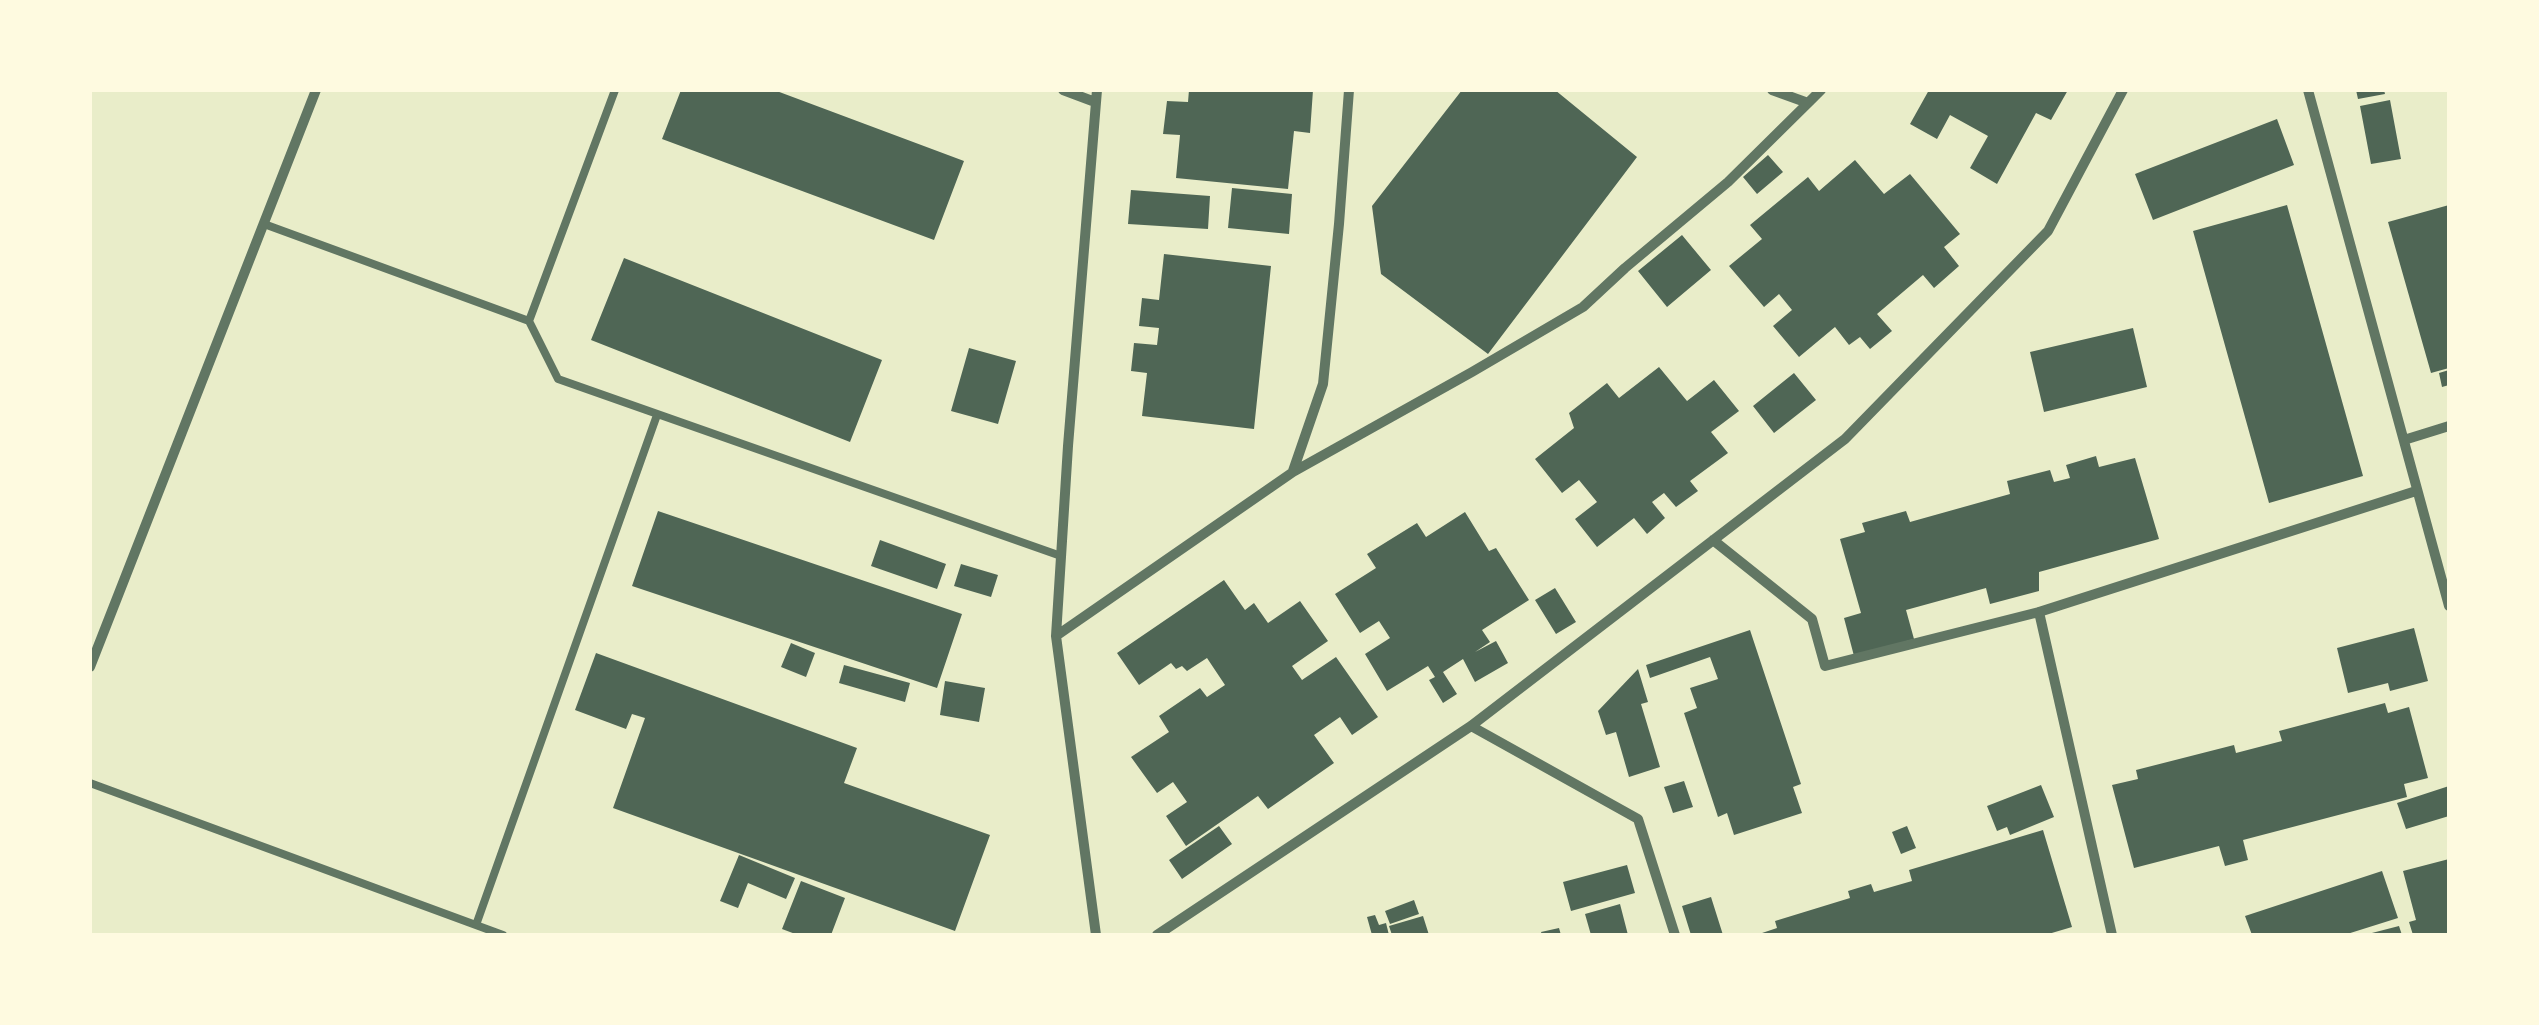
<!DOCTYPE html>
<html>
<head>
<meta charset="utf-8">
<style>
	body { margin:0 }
	#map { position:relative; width:2539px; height:1025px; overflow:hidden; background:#e9edc9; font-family:Bitter,serif }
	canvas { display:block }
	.frame { position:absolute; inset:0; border:92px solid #fefae0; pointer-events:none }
</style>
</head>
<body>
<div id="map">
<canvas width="2539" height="1025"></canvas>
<div class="frame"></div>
</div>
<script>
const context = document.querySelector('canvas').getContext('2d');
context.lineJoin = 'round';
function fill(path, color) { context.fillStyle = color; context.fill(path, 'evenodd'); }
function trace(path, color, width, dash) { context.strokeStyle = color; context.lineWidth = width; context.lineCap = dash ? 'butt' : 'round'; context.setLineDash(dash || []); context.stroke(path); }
fill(new Path2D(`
	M 681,90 L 774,90 L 964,161 L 934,240 L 662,139 Z
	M 1189,90 L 1313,90 L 1310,133 L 1294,131 L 1288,189 L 1176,178 L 1180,135 L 1163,134 L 1167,101 L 1188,102 Z
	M 1462,90 L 1555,90 L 1637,157 L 1488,354 L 1381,274 L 1372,206 Z
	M 1929,90 L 2068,90 L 2051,120 L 2036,113 L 1997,184 L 1970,168 L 1988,136 L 1950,115 L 1937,139 L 1910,124 Z
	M 2356,90 L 2384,90 L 2385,94 L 2358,99 Z
	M 2390,100 L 2401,159 L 2371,164 L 2360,106 Z
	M 2277,119 L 2294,165 L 2153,220 L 2135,174 Z
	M 1768,155 L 1783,172 L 1757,194 L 1743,177 Z
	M 1855,160 L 1884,194 L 1910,174 L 1960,234 L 1944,247 L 1959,266 L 1934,288 L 1923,275 L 1877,314 L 1892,331 L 1870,349 L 1860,337 L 1849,345 L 1835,327 L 1799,357 L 1773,326 L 1792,310 L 1779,294 L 1764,307 L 1729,266 L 1762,239 L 1750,225 L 1808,177 L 1819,191 Z
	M 1232,188 L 1292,194 L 1289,234 L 1228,228 Z
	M 1131,190 L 1210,196 L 1208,229 L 1128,224 Z
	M 2287,205 L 2363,476 L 2269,503 L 2193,231 Z
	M 2449,205 L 2449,368 L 2431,373 L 2388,222 Z
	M 1682,235 L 1711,270 L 1667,307 L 1638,271 Z
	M 1164,254 L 1271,266 L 1254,429 L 1142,416 L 1147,373 L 1131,371 L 1134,343 L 1157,345 L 1159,328 L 1139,326 L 1142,298 L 1159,300 Z
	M 624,258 L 882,360 L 850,442 L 591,340 Z
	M 2133,328 L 2147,387 L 2044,412 L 2030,352 Z
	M 969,348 L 1016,361 L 998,424 L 951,411 Z
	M 1659,367 L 1687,401 L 1714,380 L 1739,411 L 1711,432 L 1728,453 L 1690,481 L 1698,491 L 1676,507 L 1664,493 L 1652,502 L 1665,518 L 1647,534 L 1634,518 L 1597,547 L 1575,519 L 1597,502 L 1579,480 L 1562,493 L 1535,459 L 1574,428 L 1569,413 L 1607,383 L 1619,398 Z
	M 2449,370 L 2449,385 L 2442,387 L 2439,373 Z
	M 1794,373 L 1816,400 L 1774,433 L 1753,406 Z
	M 2096,456 L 2099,467 L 2135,458 L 2159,539 L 2039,572 L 2039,591 L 1990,604 L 1986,588 L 1906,610 L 1914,639 L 1854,656 L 1844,618 L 1861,613 L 1840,539 L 1865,532 L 1862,523 L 1906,511 L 1910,522 L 2010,494 L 2007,481 L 2050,470 L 2054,482 L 2070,478 L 2066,465 Z
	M 658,511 L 962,614 L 937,688 L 632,586 Z
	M 1465,512 L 1489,551 L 1496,548 L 1529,600 L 1482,630 L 1490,642 L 1475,652 L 1496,641 L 1508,663 L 1475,682 L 1463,659 L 1443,672 L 1457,694 L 1443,703 L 1429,680 L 1435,677 L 1428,666 L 1387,691 L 1365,654 L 1390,638 L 1379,621 L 1360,633 L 1335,594 L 1376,568 L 1367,554 L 1417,523 L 1426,537 Z
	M 880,540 L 946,564 L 937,589 L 871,566 Z
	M 961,564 L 998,575 L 991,597 L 954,586 Z
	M 1224,580 L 1245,610 L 1254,603 L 1268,623 L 1300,601 L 1328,641 L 1292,666 L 1302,680 L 1336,657 L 1378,717 L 1352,735 L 1340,717 L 1314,735 L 1334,763 L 1268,809 L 1258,796 L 1186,846 L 1166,816 L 1187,802 L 1173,782 L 1157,793 L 1131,757 L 1169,732 L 1159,716 L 1200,688 L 1207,697 L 1225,685 L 1207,658 L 1187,671 L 1182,666 L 1176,669 L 1171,663 L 1139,685 L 1117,653 Z
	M 1555,588 L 1576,622 L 1556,634 L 1535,600 Z
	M 2414,628 L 2428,681 L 2390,691 L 2388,683 L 2348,693 L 2337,648 Z
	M 1750,630 L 1801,784 L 1793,787 L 1802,813 L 1734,835 L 1727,813 L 1718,817 L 1684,713 L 1697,708 L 1690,688 L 1718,679 L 1710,657 L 1650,678 L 1646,665 Z
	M 791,643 L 815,653 L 806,677 L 781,667 Z
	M 596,653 L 857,748 L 844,783 L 990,835 L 955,931 L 613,808 L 645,718 L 632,714 L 626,729 L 575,710 Z
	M 844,665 L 910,683 L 905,702 L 839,683 Z
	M 1638,669 L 1648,702 L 1641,704 L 1660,767 L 1629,777 L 1616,732 L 1606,735 L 1598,711 Z
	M 945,681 L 985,688 L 979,722 L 940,715 Z
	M 2385,703 L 2388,713 L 2409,707 L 2428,778 L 2404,784 L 2407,797 L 2243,840 L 2248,860 L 2225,866 L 2219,846 L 2134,868 L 2112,785 L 2138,779 L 2136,770 L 2234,745 L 2236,753 L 2282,741 L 2279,731 Z
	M 1684,781 L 1693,807 L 1673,813 L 1664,787 Z
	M 2041,785 L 2054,817 L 2010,835 L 2007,827 L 1997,831 L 1987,806 Z
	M 2449,786 L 2449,816 L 2406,829 L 2397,803 Z
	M 1219,826 L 1232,844 L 1182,879 L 1169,860 Z
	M 1907,826 L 1916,848 L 1901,854 L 1892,832 Z
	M 2043,830 L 2072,927 L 2045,935 L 1756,935 L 1777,928 L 1775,921 L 1850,898 L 1848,891 L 1871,884 L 1874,892 L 1912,881 L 1909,870 Z
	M 739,855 L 795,878 L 786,899 L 748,883 L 738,908 L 720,901 Z
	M 2449,859 L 2449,935 L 2413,935 L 2409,922 L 2416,920 L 2403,871 Z
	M 1627,865 L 1635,893 L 1571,911 L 1563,882 Z
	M 2382,871 L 2398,918 L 2344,935 L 2252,935 L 2245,916 Z
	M 801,881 L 845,898 L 831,935 L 798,935 L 782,929 Z
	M 1711,897 L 1723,935 L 1691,935 L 1682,906 Z
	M 1414,900 L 1419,914 L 1390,924 L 1385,911 Z
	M 1620,904 L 1628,935 L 1591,935 L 1585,914 Z
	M 1375,915 L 1379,925 L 1386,923 L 1389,935 L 1372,935 L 1367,917 Z
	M 1423,916 L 1429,935 L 1392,935 L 1389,926 Z
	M 2399,926 L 2402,935 L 2368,935 L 2368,934 Z
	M 1559,928 L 1561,935 L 1542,935 L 1541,932 Z`), '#4f6655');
trace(new Path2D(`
	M 615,90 L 529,321 L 558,379 L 1061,556
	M 264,224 L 529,321
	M 90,783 L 503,935
	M 476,925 L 657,415`), '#617663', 8);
trace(new Path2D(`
	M 1063,90 L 1095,102
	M 1772,90 L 1808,103 L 1821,90
	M 2308,90 L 2449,606
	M 2404,440 L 2449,426
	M 1293,471 L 1323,384 L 1339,224 L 1349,90
	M 1713,540 L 1812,619 L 1825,666 L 2039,612 L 2416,491
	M 2039,612 L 2112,935
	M 1056,636 L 1293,472 L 1472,372 L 1583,307 L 1625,268 L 1728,182 L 1808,103
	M 90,667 L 316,90
	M 1471,726 L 1638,819 L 1675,935
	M 1096,935 L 1056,636 L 1068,446 L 1097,90
	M 1157,935 L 1471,726 L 1845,439 L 2048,231 L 2123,90`), '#617663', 10);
</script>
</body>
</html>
